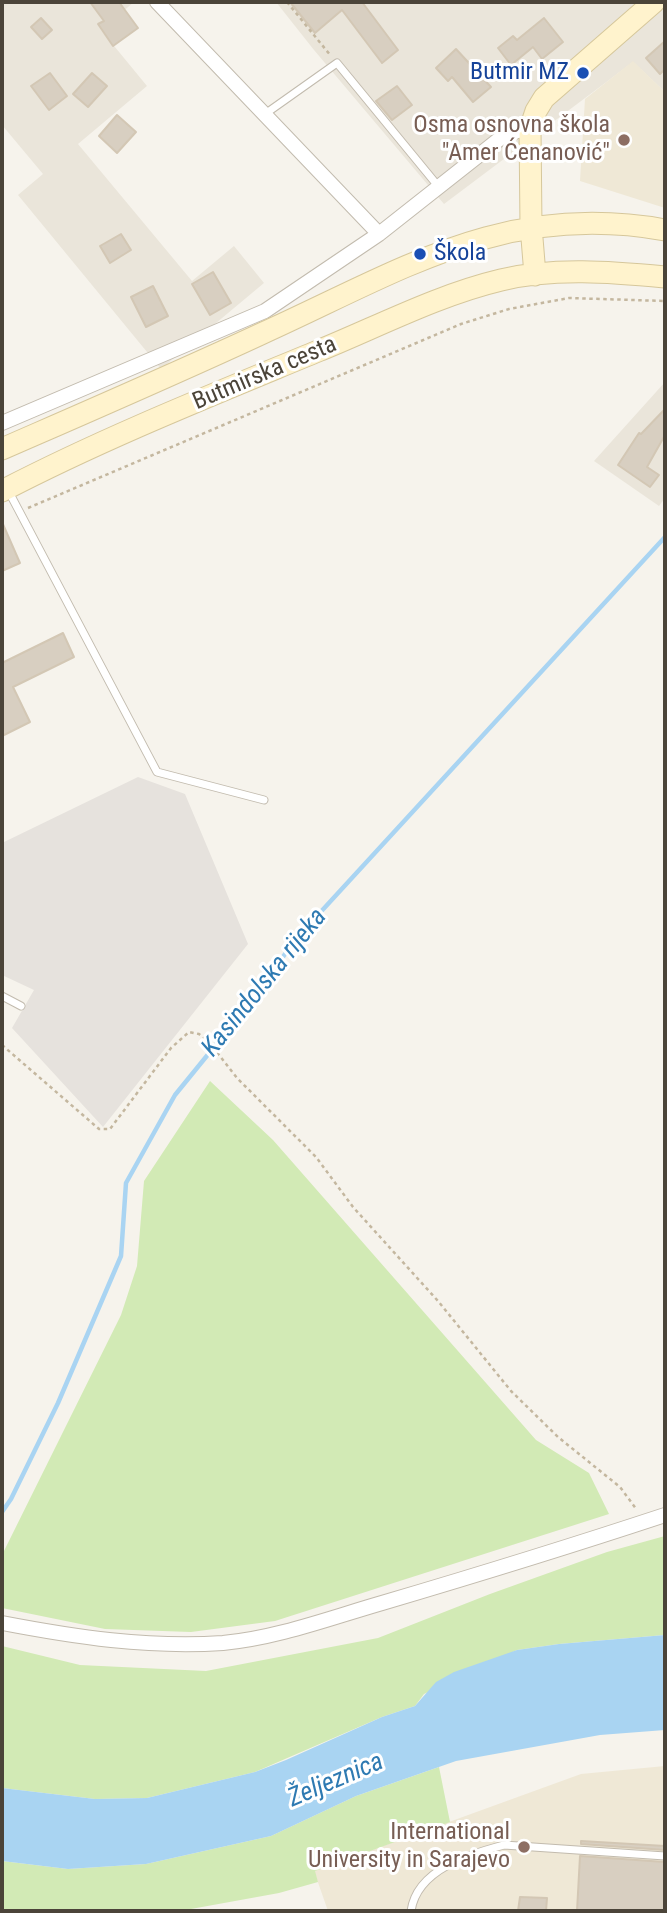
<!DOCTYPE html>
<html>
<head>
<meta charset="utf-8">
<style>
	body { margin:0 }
	#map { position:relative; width:667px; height:1913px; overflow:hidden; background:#f6f3ec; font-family:"Roboto Condensed",sans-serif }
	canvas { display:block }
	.frame { position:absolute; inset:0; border:4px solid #4b4439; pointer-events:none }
</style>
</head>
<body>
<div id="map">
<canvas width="667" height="1913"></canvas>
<div class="frame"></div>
</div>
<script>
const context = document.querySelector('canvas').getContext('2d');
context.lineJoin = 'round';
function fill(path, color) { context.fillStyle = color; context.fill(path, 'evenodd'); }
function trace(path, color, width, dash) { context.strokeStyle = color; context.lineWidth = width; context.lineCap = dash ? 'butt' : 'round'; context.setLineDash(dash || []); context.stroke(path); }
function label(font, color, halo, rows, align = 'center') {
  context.font = font + ' "Roboto Condensed",sans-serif'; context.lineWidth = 6; context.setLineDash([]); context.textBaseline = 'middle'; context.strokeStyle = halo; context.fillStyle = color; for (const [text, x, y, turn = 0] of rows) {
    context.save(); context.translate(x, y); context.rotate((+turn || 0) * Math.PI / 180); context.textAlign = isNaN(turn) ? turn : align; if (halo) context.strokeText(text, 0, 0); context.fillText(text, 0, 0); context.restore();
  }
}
fill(new Path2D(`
	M 2,2 L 134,2 L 101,30 L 147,86 L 78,144 L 192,281 L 234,246 L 264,283 L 161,369 L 18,195 L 43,174 L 2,125 Z
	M 276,2 L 665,2 L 665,92 L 633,62 L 444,204 L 314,50 Z
	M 665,382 L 665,498 L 659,506 L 594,461 Z`), '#eae5da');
fill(new Path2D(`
	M 138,777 L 185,794 L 248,944 L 103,1127 L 12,1028 L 34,990 L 2,975 L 2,843 Z`), '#e6e2dd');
fill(new Path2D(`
	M 633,61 L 665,92 L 665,208 L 580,181 L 585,99 Z
	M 665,1766 L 665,1911 L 328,1911 L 314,1871 L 581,1774 Z`), '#efe8d6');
fill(new Path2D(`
	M 210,1081 L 273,1140 L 536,1440 L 589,1473 L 609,1514 L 275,1621 L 191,1632 L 105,1629 L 2,1608 L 2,1555 L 121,1315 L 137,1266 L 144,1181 Z
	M 665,1536 L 665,1635 L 559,1644 L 517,1650 L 424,1694 L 415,1706 L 382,1717 L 255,1772 L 147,1798 L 95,1799 L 2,1788 L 2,1646 L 80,1665 L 206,1671 L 378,1638 L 490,1594 L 607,1552 Z
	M 439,1767 L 450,1822 L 315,1871 L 318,1882 L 279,1893 L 180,1911 L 2,1911 L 2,1861 L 68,1869 L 146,1864 L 271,1836 L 356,1796 Z`), '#d2eab5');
fill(new Path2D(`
	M 665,1635 L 665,1730 L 600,1735 L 456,1761 L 356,1796 L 271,1836 L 146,1864 L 68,1869 L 2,1861 L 2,1788 L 95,1799 L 147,1798 L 255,1772 L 286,1760 L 382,1717 L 415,1706 L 436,1682 L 454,1672 L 517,1650 L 559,1644 Z`), '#a9d4f2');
trace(new Path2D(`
	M 2,1512 L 11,1499 L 58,1403 L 121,1256 L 126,1183 L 175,1095 L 258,993 L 294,941 L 665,537`), '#a9d4f2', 4.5);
const building = new Path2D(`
	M 90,2 L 119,2 L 138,28 L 113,46 L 98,24 L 104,21 Z
	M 290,2 L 362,2 L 398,50 L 382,63 L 342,10 L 315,33 Z
	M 41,18 L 52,30 L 42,39 L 31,27 Z
	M 544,18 L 563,42 L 542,59 L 533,47 L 511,65 L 498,48 L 513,36 L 517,40 Z
	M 665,41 L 665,69 L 660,74 L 646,58 Z
	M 456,49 L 491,87 L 473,102 L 452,77 L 448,81 L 436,68 Z
	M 50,73 L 67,96 L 49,110 L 31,86 Z
	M 92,73 L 107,86 L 88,107 L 73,94 Z
	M 397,86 L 412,105 L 392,120 L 376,101 Z
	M 117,115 L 136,132 L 117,153 L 99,136 Z
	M 121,234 L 131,250 L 110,263 L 100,246 Z
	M 213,272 L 231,303 L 210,315 L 192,284 Z
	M 153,286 L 168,316 L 146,327 L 131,297 Z
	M 665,409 L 665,435 L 647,467 L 659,475 L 650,487 L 618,465 L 639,433 L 641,434 Z
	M 2,522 L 20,563 L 2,571 Z
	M 63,633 L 74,657 L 13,687 L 30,722 L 2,736 L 2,663 Z
	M 581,1841 L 665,1846 L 665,1850 L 581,1844 Z
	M 580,1856 L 665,1862 L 665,1911 L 577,1911 Z
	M 520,1897 L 547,1898 L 546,1911 L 518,1911 Z`);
fill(building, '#d8cfc1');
trace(building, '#d3c7b4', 2);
const lane = new Path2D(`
	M 265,114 L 337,63 L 438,186
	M 9,492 L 157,772 L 264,800
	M 2,996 L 21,1006
	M 411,1911 C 417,1869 470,1854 504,1845 L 665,1856`);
const street = new Path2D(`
	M 157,2 L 379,234
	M 2,423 L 265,311 L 379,234 L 502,137 L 517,131 L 530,129
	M 2,1623 C 75,1637 147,1648 223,1643 C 277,1638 330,1618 382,1603 C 477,1575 571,1546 665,1515`);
const secondary = new Path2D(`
	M 535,275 L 531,226 L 530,129 L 536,111 L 544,98 L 654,2
	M 2,449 C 89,411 177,373 263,333 C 402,270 505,201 665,230
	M 2,491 C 104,438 212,395 318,351 C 377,327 438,295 501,280 C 553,267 612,272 665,277`);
trace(lane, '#c2bbae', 9);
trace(street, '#c2bbae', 16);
trace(secondary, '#d6c79b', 23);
trace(new Path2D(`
	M 287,2 L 331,56
	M 28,508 L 461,324 L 509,309 L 569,298 L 665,301
	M 2,1045 L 99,1129 L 110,1129 L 171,1048 L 189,1032 L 199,1034 L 209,1042 L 237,1078 L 316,1157 L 353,1207 L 438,1301 L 511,1391 L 558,1437 L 620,1487 L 637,1510`), '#c4b79f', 2.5, [3.5, 3.5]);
trace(lane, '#fff', 7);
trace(street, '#fff', 14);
trace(secondary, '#fff3cd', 21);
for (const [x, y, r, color] of [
	[583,73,7,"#1a4fb4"],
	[624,140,7,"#8d6e63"],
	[420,254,7,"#1a4fb4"],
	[524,1847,7,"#8d6e63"]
]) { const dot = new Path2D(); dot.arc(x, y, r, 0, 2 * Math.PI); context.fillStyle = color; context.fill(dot); trace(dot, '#fff', 2.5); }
label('24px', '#164399', '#fff', [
	["Butmir MZ",569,73],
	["Škola",434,254,"left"]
], 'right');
label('24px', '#785e54', '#fff', [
	["Osma osnovna škola",610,126],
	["\"Amer Ćenanović\"",610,154],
	["International",510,1833],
	["University in Sarajevo",510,1861]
], 'right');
label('24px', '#4b4439', '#fff', [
	["Butmirska cesta",265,374,-23]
]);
label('italic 26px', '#2e7ab2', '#fff', [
	["Kasindolska rijeka",265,983,-51],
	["Željeznica",336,1781,-23]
]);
</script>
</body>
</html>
